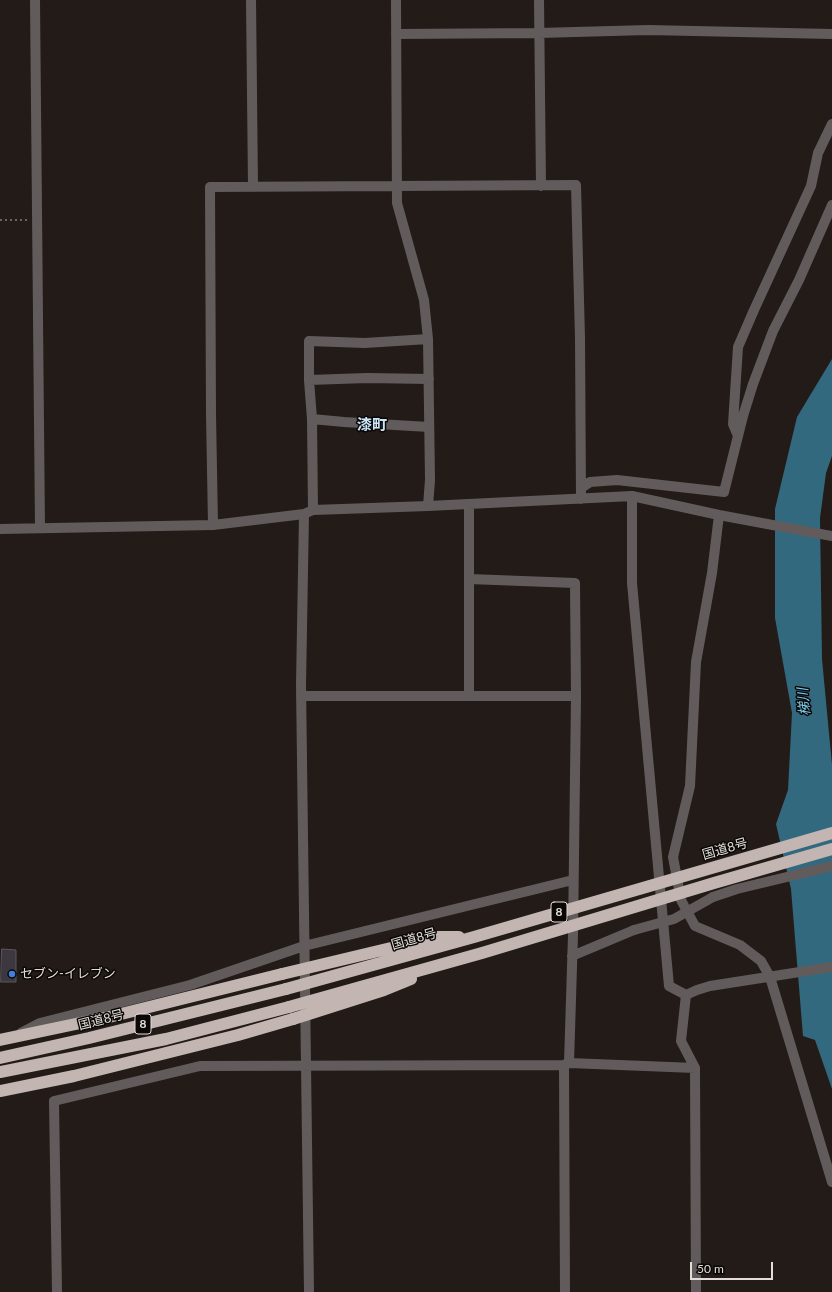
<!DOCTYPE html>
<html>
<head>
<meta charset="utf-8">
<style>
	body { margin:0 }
	#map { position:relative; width:832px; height:1292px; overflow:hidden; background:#231b17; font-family:Lato,sans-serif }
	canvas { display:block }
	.scale { position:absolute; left:690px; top:1262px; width:83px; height:18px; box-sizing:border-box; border:2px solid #e2ddd9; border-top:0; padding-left:5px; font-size:12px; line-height:14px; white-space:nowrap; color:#e2ddd9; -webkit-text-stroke:3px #0a0705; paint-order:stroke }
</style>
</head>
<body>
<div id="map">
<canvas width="832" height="1292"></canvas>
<div class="scale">50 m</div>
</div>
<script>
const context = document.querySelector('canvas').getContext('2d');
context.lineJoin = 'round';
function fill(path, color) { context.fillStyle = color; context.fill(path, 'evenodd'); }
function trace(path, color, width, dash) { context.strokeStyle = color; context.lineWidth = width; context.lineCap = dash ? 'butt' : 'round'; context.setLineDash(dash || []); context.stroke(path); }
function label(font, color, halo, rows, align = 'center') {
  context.font = font + ' Lato,"Noto Sans JP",sans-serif'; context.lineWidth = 3; context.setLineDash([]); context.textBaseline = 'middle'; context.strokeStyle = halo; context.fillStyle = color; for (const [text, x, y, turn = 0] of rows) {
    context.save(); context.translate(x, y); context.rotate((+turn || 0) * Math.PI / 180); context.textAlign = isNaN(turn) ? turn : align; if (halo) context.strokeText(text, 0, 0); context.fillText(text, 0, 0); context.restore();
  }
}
fill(new Path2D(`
	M 832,359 L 832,456 L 826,473 L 820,518 L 822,659 L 832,765 L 832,1089 L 815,1040 L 803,1036 L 791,889 L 776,824 L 788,790 L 792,713 L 775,618 L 775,509 L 797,417 Z`), '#33697e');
const building = new Path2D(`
	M 2,949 L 16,950 L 16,982 L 1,982 Z`);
fill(building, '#3d3840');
trace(building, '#5b575f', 1);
trace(new Path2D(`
	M 0,220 L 27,220`), '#6b6460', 2, [2, 3]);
trace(new Path2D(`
	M 35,0 L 40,528
	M 251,0 L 253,187
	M 396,0 L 397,203 L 424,300 L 428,339 L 430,480 L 428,506
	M 539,0 L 541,186
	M 396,34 L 539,33 L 648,30 L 832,34
	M 309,380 L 367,378 L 429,379
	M 312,419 L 344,422 L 429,427
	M 738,436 L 733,424 L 738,347 L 754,310 L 811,186 L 818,153 L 832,124
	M 581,488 L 590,482 L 617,480 L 724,492 L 743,416 L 753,384 L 773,331 L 799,280 L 832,205
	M 632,496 L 632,583 L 669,986 L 686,995
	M 469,504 L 469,579 L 575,583 L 576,696 L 573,935 L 569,1063
	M 313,510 L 312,419 L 309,380 L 309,341 L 365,343 L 428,339
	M 304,514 L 301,685 L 309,1292
	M 719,515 L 712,573 L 696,662 L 690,786 L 673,857 L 681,900 L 695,926 L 740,945 L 761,961 L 770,977 L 832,1182
	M 213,525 L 211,415 L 210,187 L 576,185 L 580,338 L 581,499
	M 0,529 L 213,525 L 304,514 L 313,510 L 428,506 L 632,496 L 719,515 L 832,536
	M 469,579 L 469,696
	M 301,696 L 576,696
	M 713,897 L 737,889 L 832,866
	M 572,956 L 634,930
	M 686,995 L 681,1041 L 695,1068 L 696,1292
	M 686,995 L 697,990 L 710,986 L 832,967
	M 21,1033 L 40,1023 L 190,985 L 304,946 L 573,880
	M 564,1065 L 565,1292
	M 57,1292 L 54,1101 L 200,1066 L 564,1065 L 569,1063 L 695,1068`), '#615c5b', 10);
trace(new Path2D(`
	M 0,1040 L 109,1017 L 282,974
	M 0,1058 L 89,1038 L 286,989
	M 0,1072 L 166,1039 L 289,1007
	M 0,1091 L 74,1076 L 238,1035 L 293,1019`), '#c2b5b2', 12);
trace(new Path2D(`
	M 634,930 L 674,919 L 713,897`), '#615c5b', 10);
trace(new Path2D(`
	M 282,974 L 437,937 L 459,937
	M 286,989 L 474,937 L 832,833
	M 289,1007 L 482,953 L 714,883 L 832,849
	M 293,1019 L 384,990 L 411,979`), '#c2b5b2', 12);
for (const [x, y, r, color] of [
	[12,974,4,"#3f7fe0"]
]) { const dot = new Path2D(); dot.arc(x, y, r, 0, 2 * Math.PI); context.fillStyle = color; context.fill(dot); trace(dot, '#0a0705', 1.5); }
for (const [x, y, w] of [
	[559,912,16],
	[143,1024,16]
]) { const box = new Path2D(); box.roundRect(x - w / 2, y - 10, w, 20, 3); context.fillStyle = '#0a0705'; context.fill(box); trace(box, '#e2ddd9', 1); }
label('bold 12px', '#e2ddd9', null, [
	["8",559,912],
	["8",143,1024]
]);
label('13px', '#e2ddd9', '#0a0705', [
	["国道8号",725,849,-16],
	["国道8号",414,939,-16],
	["国道8号",101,1020,-14]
]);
label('13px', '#e2ddd9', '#0a0705', [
	["セブン-イレブン",20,974]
], 'left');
label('italic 14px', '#77cbef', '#0a0705', [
	["梯川",804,702,-95]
]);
label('bold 15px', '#cce6fb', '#0a0705', [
	["漆町",372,425]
]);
</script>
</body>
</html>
